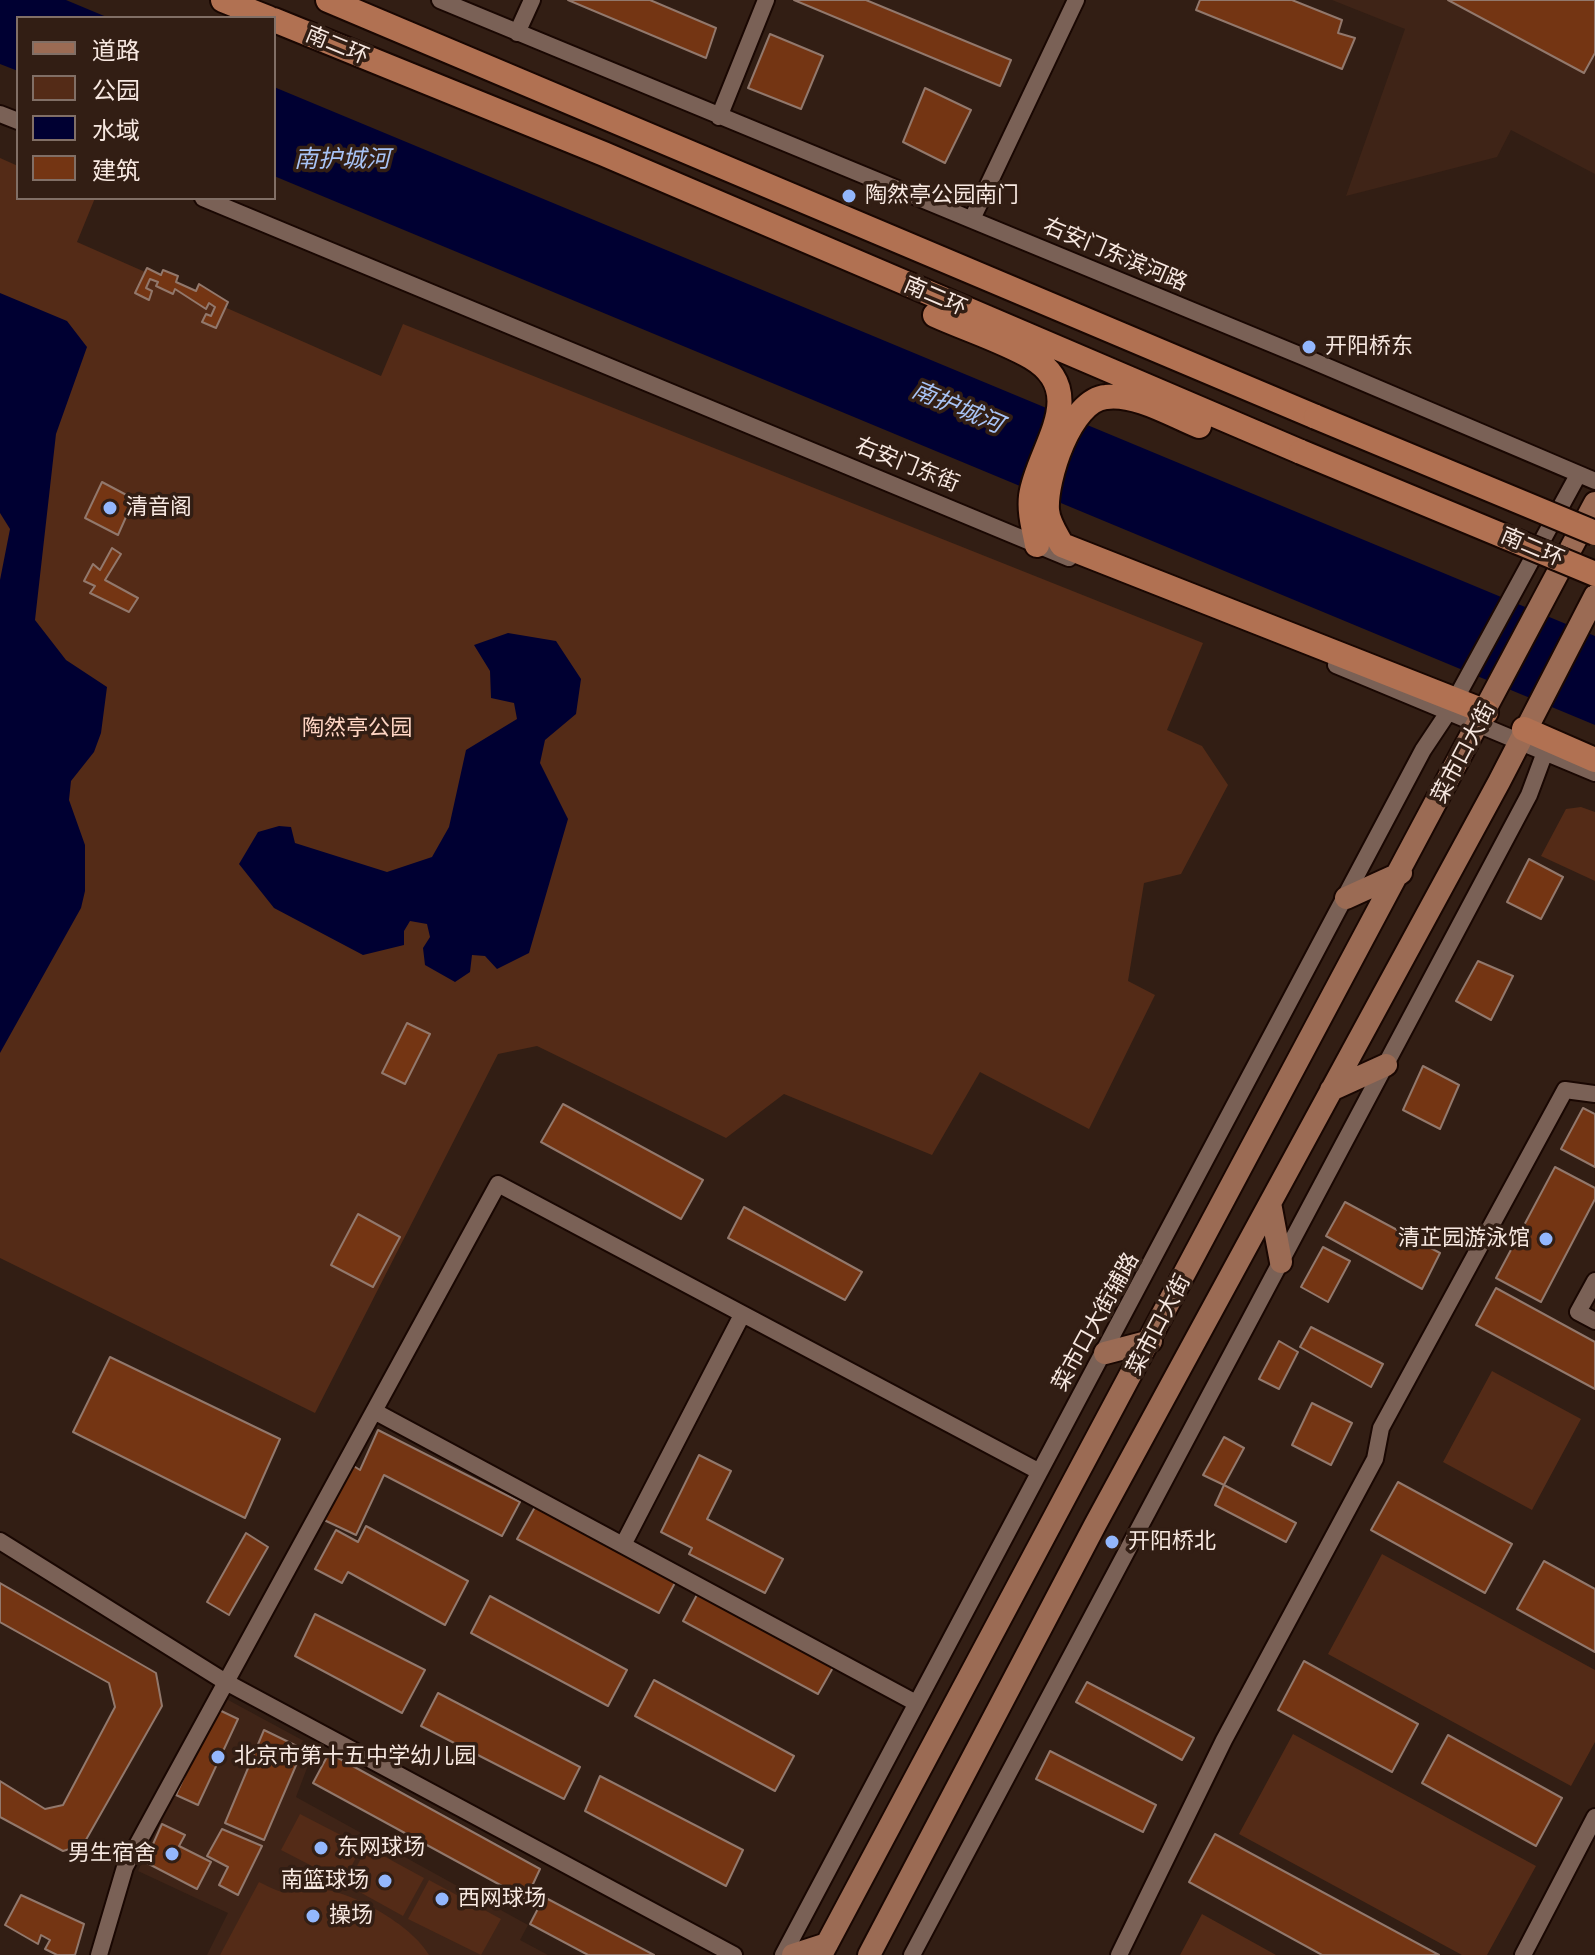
<!DOCTYPE html>
<html>
<head>
<meta charset="utf-8">
<style>
	body { margin:0 }
	#map { position:relative; width:1595px; height:1955px; overflow:hidden; background:#321e14; font-family:"Open Sans","Noto Sans SC",sans-serif }
	canvas { display:block }
	.legend { position:absolute; left:16px; top:16px; width:260px; height:184px; box-sizing:border-box; background:#321e14; border:2px solid #816f66; margin:0; padding:10px 14px; list-style:none; font-size:24px; color:#f7e8e1 }
	.legend li { display:flex; align-items:center; gap:16px; height:40px }
	.legend b { width:40px; border:2px solid #816f66 }
</style>
</head>
<body>
<div id="map">
<canvas width="1595" height="1955"></canvas>
<ul class="legend">
<li><b style="height:10px;background:#9b6b54"></b>道路</li>
<li><b style="height:22px;background:#542b17"></b>公园</li>
<li><b style="height:22px;background:#000032"></b>水域</li>
<li><b style="height:22px;background:#743513"></b>建筑</li>
</ul>
</div>
<script>
const context = document.querySelector('canvas').getContext('2d');
context.lineJoin = 'round';
function fill(path, color) { context.fillStyle = color; context.fill(path, 'evenodd'); }
function trace(path, color, width, dash) { context.strokeStyle = color; context.lineWidth = width; context.lineCap = dash ? 'butt' : 'round'; context.setLineDash(dash || []); context.stroke(path); }
function label(font, color, halo, rows, align = 'center') {
  context.font = font + ' "Open Sans","Noto Sans SC",sans-serif'; context.lineWidth = 7; context.setLineDash([]); context.textBaseline = 'middle'; context.strokeStyle = halo; context.fillStyle = color; for (const [text, x, y, turn = 0] of rows) {
    context.save(); context.translate(x, y); context.rotate((+turn || 0) * Math.PI / 180); context.textAlign = isNaN(turn) ? turn : align; if (halo) context.strokeText(text, 0, 0); context.fillText(text, 0, 0); context.restore();
  }
}
fill(new Path2D(`
	M 1332,0 L 1595,0 L 1595,174 L 1511,130 L 1497,157 L 1346,196 L 1405,29 Z
	M 219,1695 L 315,1747 L 296,1797 L 528,1925 L 520,1940 L 548,1955 L 207,1955 L 228,1913 L 138,1871 Z`), '#3f2417');
fill(new Path2D(`
	M 0,158 L 18,166 L 18,198 L 95,198 L 77,242 L 381,376 L 403,324 L 1203,643 L 1167,730 L 1202,746 L 1228,785 L 1181,874 L 1144,883 L 1128,981 L 1155,995 L 1089,1129 L 980,1072 L 932,1155 L 784,1094 L 726,1138 L 537,1046 L 498,1054 L 315,1413 L 0,1258 Z
	M 1581,807 L 1595,812 L 1595,881 L 1541,856 L 1566,809 Z
	M 1492,1371 L 1581,1419 L 1532,1510 L 1443,1462 Z
	M 1382,1554 L 1595,1670 L 1595,1742 L 1571,1786 L 1328,1654 Z
	M 1293,1734 L 1536,1866 L 1487,1955 L 1462,1955 L 1239,1834 Z
	M 300,1814 L 362,1846 L 343,1882 L 281,1850 Z
	M 367,1847 L 424,1878 L 403,1916 L 347,1885 Z
	M 429,1880 L 501,1919 L 481,1955 L 408,1919 Z
	M 259,1882 C 296,1901 284,1889 318,1889 C 351,1890 413,1926 429,1955 L 220,1955 Z
	M 1202,1914 L 1276,1955 L 1180,1955 Z`), '#542b17');
fill(new Path2D(`
	M 0,0 L 66,0 L 109,18 L 18,18 L 18,71 L 0,64 Z
	M 274,87 L 1595,636 L 1595,725 L 274,176 Z
	M 0,293 L 67,321 L 87,347 L 56,434 L 35,620 L 66,660 L 107,687 L 101,733 L 94,752 L 71,781 L 69,800 L 85,845 L 85,891 L 81,908 L 0,1053 L 0,580 L 10,529 L 0,513 Z
	M 508,633 L 556,641 L 581,679 L 576,714 L 545,740 L 540,763 L 568,819 L 529,953 L 497,969 L 485,956 L 472,955 L 470,972 L 455,982 L 425,965 L 423,948 L 430,937 L 427,924 L 410,921 L 404,931 L 404,945 L 363,955 L 274,908 L 239,864 L 258,832 L 279,826 L 291,827 L 295,843 L 387,872 L 432,857 L 449,827 L 466,750 L 517,719 L 514,703 L 491,698 L 490,671 L 474,645 Z`), '#000032');
const building = new Path2D(`
	M 568,0 L 650,0 L 716,28 L 706,58 Z
	M 794,0 L 866,0 L 1011,60 L 1000,86 Z
	M 1200,0 L 1292,0 L 1342,20 L 1338,33 L 1355,38 L 1342,69 L 1196,10 Z
	M 1448,0 L 1595,0 L 1595,53 L 1584,73 Z
	M 770,34 L 823,56 L 801,109 L 748,88 Z
	M 925,88 L 971,110 L 945,163 L 903,142 Z
	M 147,268 L 161,275 L 163,270 L 178,276 L 176,282 L 196,291 L 199,284 L 228,302 L 216,328 L 202,322 L 206,314 L 211,316 L 215,307 L 209,303 L 206,309 L 175,289 L 173,294 L 156,286 L 158,282 L 150,279 L 146,288 L 152,291 L 149,300 L 135,293 Z
	M 102,482 L 134,499 L 118,535 L 85,518 Z
	M 112,548 L 121,554 L 105,580 L 138,598 L 129,612 L 90,593 L 95,586 L 84,581 L 93,564 L 100,570 Z
	M 1529,859 L 1563,877 L 1541,919 L 1507,902 Z
	M 1478,961 L 1513,976 L 1491,1020 L 1456,1001 Z
	M 407,1023 L 430,1034 L 405,1084 L 382,1073 Z
	M 1423,1066 L 1459,1085 L 1440,1129 L 1403,1110 Z
	M 563,1104 L 703,1180 L 681,1219 L 541,1142 Z
	M 1583,1108 L 1595,1114 L 1595,1167 L 1561,1149 Z
	M 1555,1167 L 1595,1188 L 1595,1199 L 1541,1302 L 1496,1278 Z
	M 1345,1202 L 1440,1253 L 1422,1289 L 1326,1236 Z
	M 744,1207 L 862,1272 L 845,1300 L 728,1238 Z
	M 358,1214 L 400,1237 L 373,1287 L 331,1265 Z
	M 1323,1247 L 1350,1261 L 1328,1302 L 1301,1287 Z
	M 1496,1288 L 1595,1342 L 1595,1389 L 1476,1325 Z
	M 1311,1327 L 1383,1364 L 1371,1387 L 1300,1347 Z
	M 1279,1341 L 1298,1352 L 1279,1389 L 1259,1379 Z
	M 110,1357 L 280,1439 L 245,1518 L 73,1432 Z
	M 1312,1403 L 1352,1423 L 1331,1465 L 1292,1445 Z
	M 378,1430 L 520,1502 L 502,1536 L 384,1475 L 356,1535 L 324,1520 L 352,1465 L 360,1470 Z
	M 1224,1437 L 1244,1448 L 1224,1485 L 1203,1475 Z
	M 699,1455 L 731,1471 L 707,1519 L 783,1559 L 765,1593 L 689,1554 L 692,1548 L 661,1532 Z
	M 1398,1482 L 1512,1544 L 1485,1593 L 1371,1530 Z
	M 1224,1485 L 1296,1523 L 1286,1542 L 1215,1505 Z
	M 535,1507 L 677,1579 L 659,1613 L 517,1539 Z
	M 366,1526 L 468,1581 L 445,1625 L 348,1572 L 342,1583 L 315,1569 L 336,1530 L 358,1542 Z
	M 246,1533 L 268,1547 L 229,1615 L 207,1602 Z
	M 1544,1561 L 1595,1589 L 1595,1652 L 1517,1609 Z
	M 0,1583 L 156,1673 L 162,1706 L 83,1845 L 63,1851 L 0,1817 L 0,1781 L 45,1809 L 63,1805 L 115,1707 L 109,1683 L 0,1622 Z
	M 699,1591 L 835,1664 L 818,1694 L 683,1621 Z
	M 490,1596 L 627,1670 L 608,1706 L 471,1633 Z
	M 315,1614 L 425,1670 L 402,1713 L 295,1656 Z
	M 1304,1661 L 1418,1724 L 1392,1772 L 1278,1710 Z
	M 654,1680 L 794,1756 L 775,1791 L 635,1716 Z
	M 1087,1682 L 1194,1738 L 1182,1760 L 1076,1702 Z
	M 438,1693 L 580,1767 L 564,1799 L 421,1726 Z
	M 215,1708 L 238,1719 L 198,1805 L 176,1795 Z
	M 264,1730 L 303,1749 L 264,1840 L 225,1823 Z
	M 1448,1735 L 1562,1798 L 1536,1846 L 1422,1783 Z
	M 1050,1751 L 1156,1805 L 1143,1832 L 1036,1779 Z
	M 329,1753 L 540,1869 L 526,1899 L 313,1783 Z
	M 600,1776 L 743,1850 L 726,1886 L 585,1811 Z
	M 162,1824 L 185,1835 L 179,1846 L 211,1862 L 197,1889 L 145,1862 Z
	M 222,1829 L 262,1846 L 238,1895 L 219,1885 L 228,1867 L 207,1856 Z
	M 1215,1834 L 1439,1955 L 1322,1955 L 1189,1882 Z
	M 21,1895 L 84,1924 L 75,1955 L 57,1955 L 45,1949 L 50,1940 L 41,1935 L 38,1944 L 5,1925 Z
	M 544,1897 L 654,1955 L 588,1955 L 530,1924 Z`);
fill(building, '#743513');
trace(building, '#92786c', 2);
const minor = new Path2D(`
	M 440,0 L 1304,357 L 1595,481
	M 517,33 L 532,0
	M 0,114 L 18,121
	M 719,117 L 766,0
	M 203,198 L 1069,558
	M 972,219 L 1076,0
	M 1336,665 L 1595,773
	M 1595,1281 L 1578,1312 L 1595,1321
	M 374,1411 L 916,1703
	M 0,1541 L 224,1681 L 734,1955
	M 624,1543 L 742,1315
	M 99,1955 L 125,1867 L 498,1184 L 1038,1471
	M 783,1955 C 995,1553 1211,1153 1423,750 L 1449,711 L 1578,475
	M 912,1955 L 1529,795 L 1545,752
	M 1119,1955 L 1224,1740 L 1375,1459 L 1381,1428 L 1565,1090 L 1595,1094
	M 1523,1955 L 1595,1817`);
const major = new Path2D(`
	M 1346,898 L 1401,873
	M 1331,1090 L 1386,1065
	M 1270,1203 L 1281,1262
	M 1105,1353 L 1151,1341
	M 793,1955 L 827,1944
	M 821,1955 L 1595,503
	M 869,1955 L 1095,1525 L 1499,782 L 1595,596`);
const highway = new Path2D(`
	M 223,0 L 268,18
	M 328,0 L 1316,417
	M 274,20 L 604,154 L 1301,452
	M 935,315 C 966,329 1001,340 1031,357 C 1092,393 1037,450 1031,496 C 1029,513 1034,529 1037,545
	M 1199,426 C 1172,415 1136,393 1106,397 C 1070,400 1045,480 1047,510 C 1048,523 1056,534 1062,545 L 1486,712
	M 1524,729 L 1595,760`);
trace(minor, '#190702', 20);
trace(major, '#190702', 26);
trace(highway, '#190702', 28);
trace(minor, '#7a6156', 16);
trace(major, '#9b6b54', 22);
trace(highway, '#b17152', 24);
const highwayBridge = new Path2D(`
	M 1316,417 L 1595,533
	M 1301,452 L 1595,574`);
trace(highwayBridge, '#190702', 28, []);
trace(highwayBridge, '#b17152', 24);
for (const [x, y, r, color] of [
	[849,196,8,"#93b7fd"],
	[1309,347,8,"#93b7fd"],
	[110,508,8,"#93b7fd"],
	[1546,1239,8,"#93b7fd"],
	[1112,1542,8,"#93b7fd"],
	[218,1757,8,"#93b7fd"],
	[321,1848,8,"#93b7fd"],
	[172,1854,8,"#93b7fd"],
	[385,1881,8,"#93b7fd"],
	[442,1899,8,"#93b7fd"],
	[313,1916,8,"#93b7fd"]
]) { const dot = new Path2D(); dot.arc(x, y, r, 0, 2 * Math.PI); context.fillStyle = color; context.fill(dot); trace(dot, '#321e14', 3); }
label('22px', '#f7e8e1', '#321e14', [
	["南二环",337,46,22],
	["右安门东滨河路",1115,255,23],
	["南二环",935,297,23],
	["右安门东街",907,465,22],
	["南二环",1532,548,23],
	["菜市口大街",1464,753,-62],
	["菜市口大街辅路",1096,1322,-61],
	["菜市口大街",1159,1325,-62]
]);
label('22px', '#f7e8e1', '#321e14', [
	["陶然亭公园南门",865,196],
	["开阳桥东",1325,347],
	["清音阁",126,508],
	["清芷园游泳馆",1530,1239,"right"],
	["开阳桥北",1128,1542],
	["北京市第十五中学幼儿园",234,1757],
	["东网球场",337,1848],
	["男生宿舍",156,1854,"right"],
	["南篮球场",369,1881,"right"],
	["西网球场",458,1899],
	["操场",329,1916]
], 'left');
label('22px', '#fed5c3', '#321e14', [
	["陶然亭公园",357,729]
]);
label('italic 24px', '#a8c3f5', '#321e14', [
	["南护城河",342,160],
	["南护城河",957,408,23]
]);
</script>
</body>
</html>
